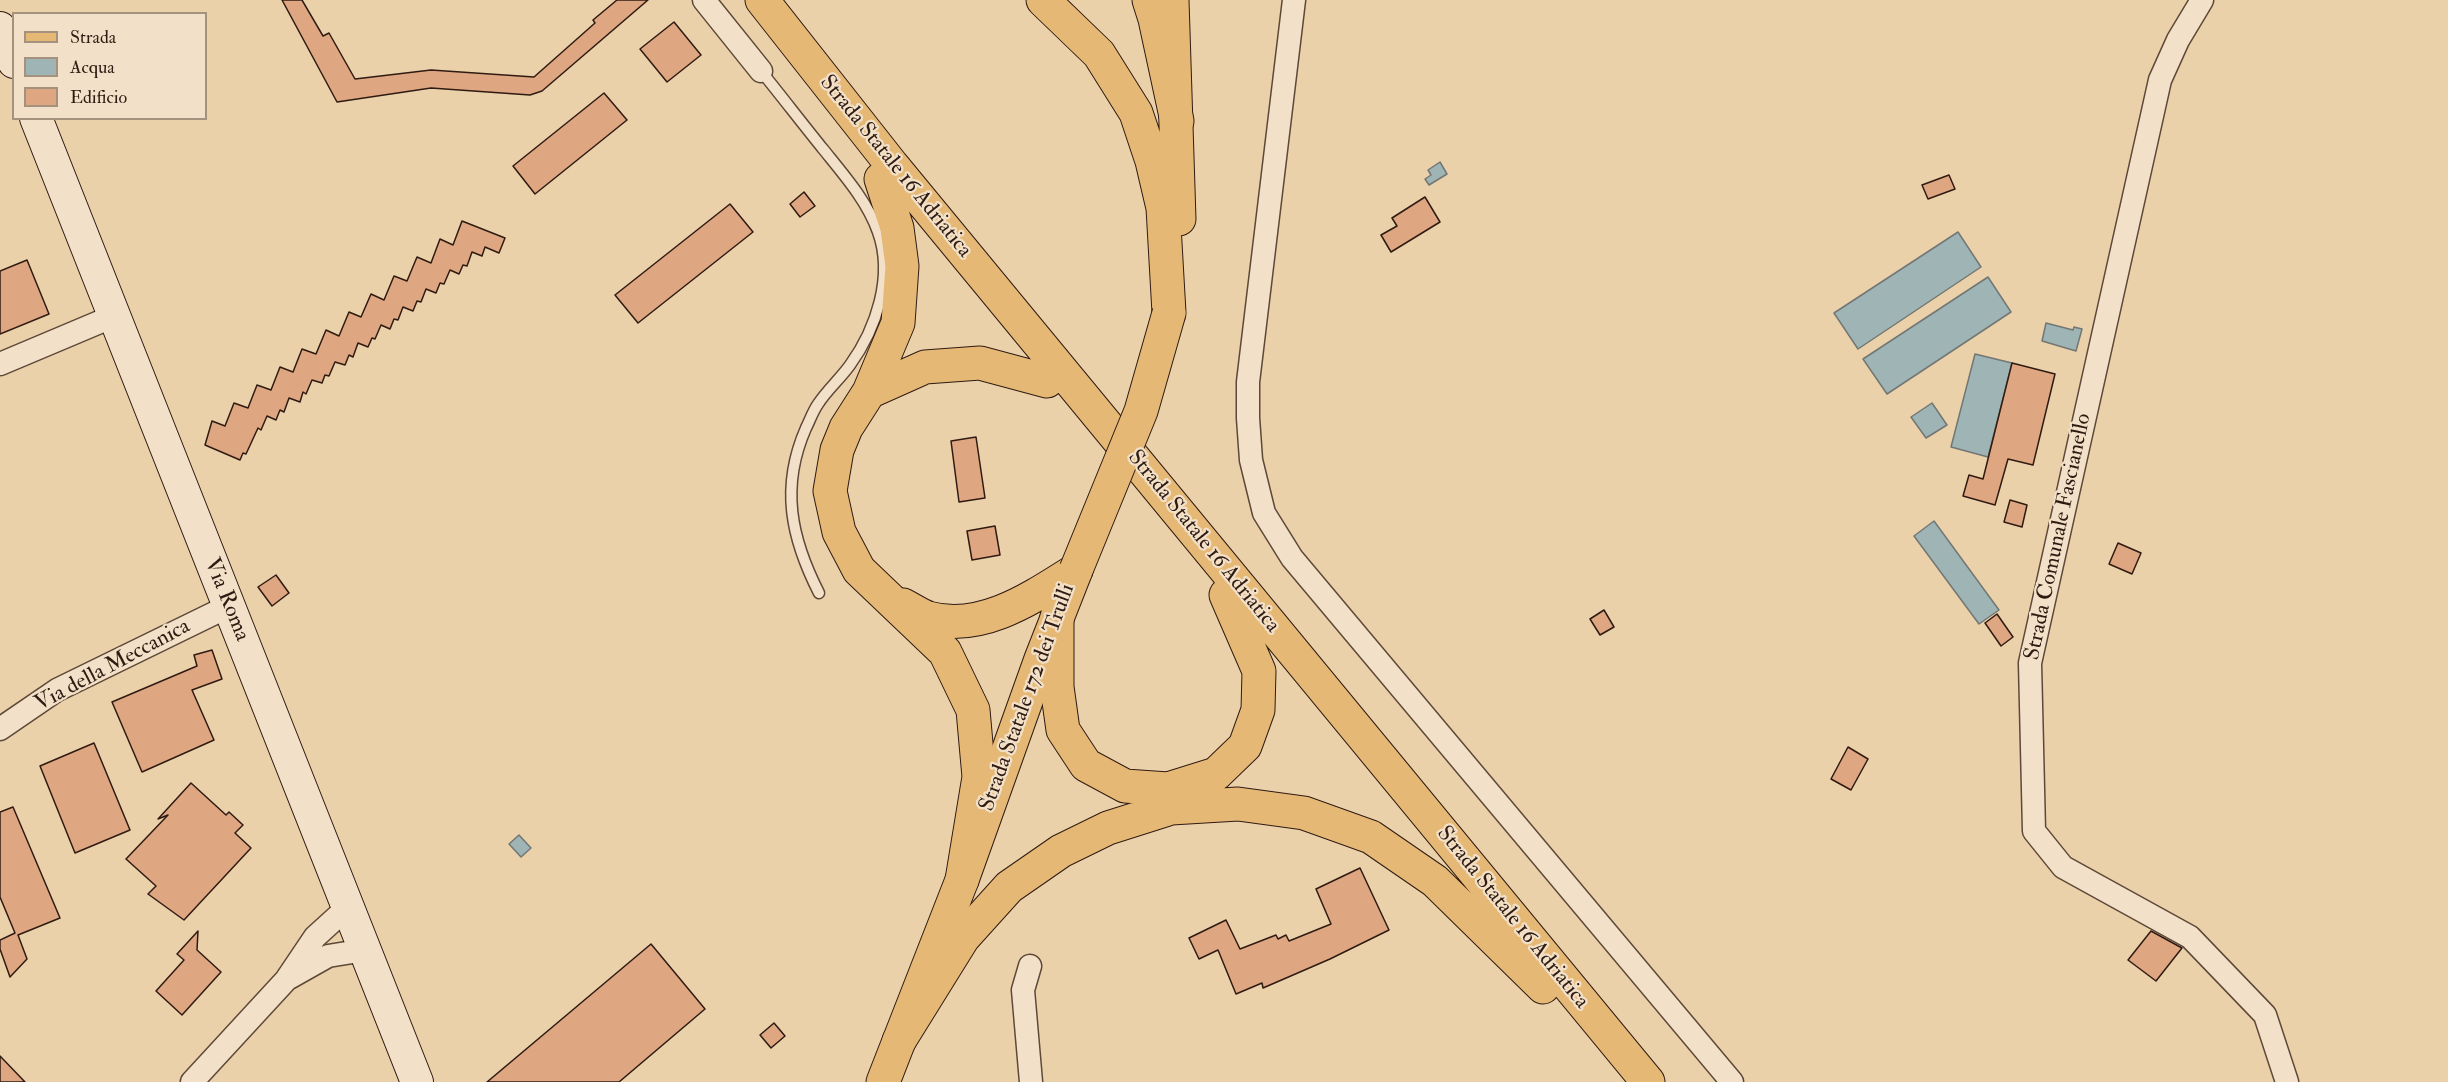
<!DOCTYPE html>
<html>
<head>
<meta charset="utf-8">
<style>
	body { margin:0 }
	#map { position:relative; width:2448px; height:1082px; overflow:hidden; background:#ebd1aa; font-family:"IM FELL Double Pica",serif }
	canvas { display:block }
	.legend { position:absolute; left:12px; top:12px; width:195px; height:108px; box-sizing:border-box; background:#f2e1c8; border:2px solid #a4927f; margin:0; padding:8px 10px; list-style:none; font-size:18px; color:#2f1b12 }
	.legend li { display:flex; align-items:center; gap:12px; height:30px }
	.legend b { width:30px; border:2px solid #a4927f }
</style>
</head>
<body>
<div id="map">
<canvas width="2448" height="1082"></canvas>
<ul class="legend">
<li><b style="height:8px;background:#e6b875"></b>Strada</li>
<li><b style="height:16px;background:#9eb4b5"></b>Acqua</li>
<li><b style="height:16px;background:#dfa682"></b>Edificio</li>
</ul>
</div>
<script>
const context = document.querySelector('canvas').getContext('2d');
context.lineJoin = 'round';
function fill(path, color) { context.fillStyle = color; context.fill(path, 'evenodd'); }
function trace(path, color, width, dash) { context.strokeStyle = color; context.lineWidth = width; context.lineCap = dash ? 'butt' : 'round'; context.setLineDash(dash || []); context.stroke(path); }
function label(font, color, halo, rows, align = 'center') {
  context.font = font + ' "IM FELL Double Pica",serif'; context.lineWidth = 4.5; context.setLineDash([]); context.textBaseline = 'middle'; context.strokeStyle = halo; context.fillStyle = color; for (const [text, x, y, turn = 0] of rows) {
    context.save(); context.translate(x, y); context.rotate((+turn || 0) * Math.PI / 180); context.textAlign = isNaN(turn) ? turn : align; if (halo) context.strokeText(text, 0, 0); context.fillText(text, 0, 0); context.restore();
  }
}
const water = new Path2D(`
	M 1440,162 L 1447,174 L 1429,185 L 1425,179 L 1431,175 L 1428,170 Z
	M 1958,232 L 1981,267 L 1858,349 L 1834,313 Z
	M 1988,277 L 2011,312 L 1887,394 L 1863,359 Z
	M 2046,323 L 2073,330 L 2074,327 L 2082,329 L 2076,351 L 2042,341 Z
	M 1975,354 L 2012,363 L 1988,457 L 1951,447 Z
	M 1932,403 L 1947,425 L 1926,438 L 1911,417 Z
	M 1934,521 L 1999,610 L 1979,624 L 1914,536 Z
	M 519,835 L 531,848 L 521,857 L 509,844 Z`);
fill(water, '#9eb4b5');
trace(water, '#727774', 1.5);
const building = new Path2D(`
	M 282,0 L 302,0 L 323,36 L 329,33 L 355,79 L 431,70 L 534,77 L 595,23 L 593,20 L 617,0 L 648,0 L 542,91 L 530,95 L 431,88 L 337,102 Z
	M 674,22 L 701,55 L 667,82 L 640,49 Z
	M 604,93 L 627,120 L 535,194 L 513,166 Z
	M 1949,175 L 1955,189 L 1928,199 L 1922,185 Z
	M 804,192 L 815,206 L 800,217 L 790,204 Z
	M 1425,197 L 1440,222 L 1391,252 L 1381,235 L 1397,226 L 1392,218 Z
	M 730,204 L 753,232 L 638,323 L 615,295 Z
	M 462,221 L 505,238 L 499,253 L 485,247 L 482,256 L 472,252 L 467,266 L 463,265 L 459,274 L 450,270 L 444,284 L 440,283 L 436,293 L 426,289 L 421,302 L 417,301 L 413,311 L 403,307 L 398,320 L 394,319 L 390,329 L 381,325 L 375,339 L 372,338 L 368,347 L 358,343 L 353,357 L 349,355 L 345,365 L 335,362 L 329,376 L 325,375 L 322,383 L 312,380 L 306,394 L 303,392 L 300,402 L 289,398 L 284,412 L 280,410 L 276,420 L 267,416 L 261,430 L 258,428 L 246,454 L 243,453 L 240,460 L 205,445 L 212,421 L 225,426 L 234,403 L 248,408 L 257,385 L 271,390 L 280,367 L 293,372 L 302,349 L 316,354 L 326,330 L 339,336 L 349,312 L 361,317 L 371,294 L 384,300 L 394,276 L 407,281 L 417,257 L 431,263 L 440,239 L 453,245 Z
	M 27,260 L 49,314 L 0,334 L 0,271 Z
	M 2012,363 L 2055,374 L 2033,465 L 2008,459 L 1995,505 L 1963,496 L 1969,475 L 1983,479 Z
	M 976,437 L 985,498 L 959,502 L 951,441 Z
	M 2010,500 L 2027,505 L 2022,527 L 2004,522 Z
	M 995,526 L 1000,555 L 972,560 L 967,531 Z
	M 2118,543 L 2141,553 L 2132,574 L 2109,564 Z
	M 276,575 L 289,593 L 272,606 L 258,587 Z
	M 1604,610 L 1614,627 L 1600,635 L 1590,619 Z
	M 1997,614 L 2013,637 L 2001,646 L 1985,623 Z
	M 212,650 L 222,679 L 192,690 L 214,740 L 142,772 L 112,702 L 197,666 L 194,655 Z
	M 94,743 L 130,830 L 75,853 L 40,766 Z
	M 1848,747 L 1868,759 L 1851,790 L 1831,779 Z
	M 191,783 L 226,815 L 229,812 L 243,825 L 235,833 L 251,848 L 184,920 L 148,894 L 156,886 L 126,859 L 168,815 L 158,819 Z
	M 13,807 L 60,918 L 18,935 L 27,959 L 10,977 L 0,949 L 0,940 L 15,933 L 0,897 L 0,812 Z
	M 1360,868 L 1389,930 L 1330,959 L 1263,988 L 1262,983 L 1236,994 L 1218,950 L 1199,959 L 1189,938 L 1226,920 L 1240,949 L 1276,935 L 1278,939 L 1286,935 L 1289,941 L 1331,924 L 1316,889 Z
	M 198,931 L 197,950 L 221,972 L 182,1015 L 156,991 L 184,960 L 177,954 Z
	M 2151,931 L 2182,948 L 2156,981 L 2128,960 Z
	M 651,944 L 705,1009 L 619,1082 L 487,1082 Z
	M 774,1023 L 785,1036 L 771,1048 L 760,1035 Z
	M 0,1056 L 25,1082 L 0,1082 Z`);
fill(building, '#dfa682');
trace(building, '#2f1b12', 1.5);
const lane = new Path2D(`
	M 761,71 C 782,97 802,123 823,149 C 844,175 867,201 878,232 C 894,276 876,329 850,365 C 840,379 827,390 818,404 C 813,411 810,420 806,428 C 780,487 791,538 819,593`);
const street = new Path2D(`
	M 704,0 L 761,71
	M 1294,0 L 1248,382 L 1248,418 L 1251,460 L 1264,513 L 1292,558 L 1732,1082
	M 2202,0 L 2178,40 L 2160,80 L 2030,663 L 2034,831 L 2063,867 L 2190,937 L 2265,1015 L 2287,1082
	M 0,364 L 114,316
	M 0,729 L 57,690 L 229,606
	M 1030,966 L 1023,990 L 1031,1082
	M 289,978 L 328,956 L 365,950
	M 192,1082 L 286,980 L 315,937 L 348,907`);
const secondary = new Path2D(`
	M 0,28 L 14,62
	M 36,118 L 417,1082`);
const primary = new Path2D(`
	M 1043,0 L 1099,54 L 1136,113 L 1152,161 L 1163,208 L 1169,313
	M 1172,0 L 1179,219
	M 883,1082 L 962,880 L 1041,659 L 1076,570`);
const highway = new Path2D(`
	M 762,0 L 892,165 L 1648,1082
	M 1149,0 L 1155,19 L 1177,121
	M 881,179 L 897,228 L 902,266 L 898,323 L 869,392 L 846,428 L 837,450 L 830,491 L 839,532 L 859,570 L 945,652 L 973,710 L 979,777 L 962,880
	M 869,392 L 925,367 L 980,363 L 1047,381
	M 903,605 C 911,609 920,615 928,618 C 982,633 1033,597 1076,570
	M 1057,617 L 1057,687 L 1063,730 L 1086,765 L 1125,786 L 1168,789 L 1216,774 L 1245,746 L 1258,710 L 1259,671 L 1226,595
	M 899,1041 L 963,938 L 1009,887 L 1061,851 L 1108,828 L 1171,808 L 1238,804 L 1304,813 L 1371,837 L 1435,881 L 1543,987`);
trace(lane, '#5e4838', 13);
trace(street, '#5e4838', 25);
trace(secondary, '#2f1b12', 34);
trace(primary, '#2f1b12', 35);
trace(highway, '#2f1b12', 35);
trace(lane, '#f2e1c8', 10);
trace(street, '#f2e1c8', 22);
trace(secondary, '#f2e1c8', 32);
trace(primary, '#e6b875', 33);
trace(highway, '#e6b875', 33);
const primaryBridge = new Path2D(`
	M 1076,570 L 1141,411 L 1169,313`);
trace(primaryBridge, '#2f1b12', 35, []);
trace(primaryBridge, '#e6b875', 33);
label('22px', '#2f1b12', '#f2e1c8', [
	["Strada Statale 16 Adriatica",895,167,51],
	["Strada Comunale Fascianello",2059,537,-78],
	["Strada Statale 16 Adriatica",1203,542,51],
	["Via Roma",226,600,68],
	["Via della Meccanica",113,666,-28],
	["Strada Statale 172 dei Trulli",1028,698,-70],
	["Strada Statale 16 Adriatica",1512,918,51]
]);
</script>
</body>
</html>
